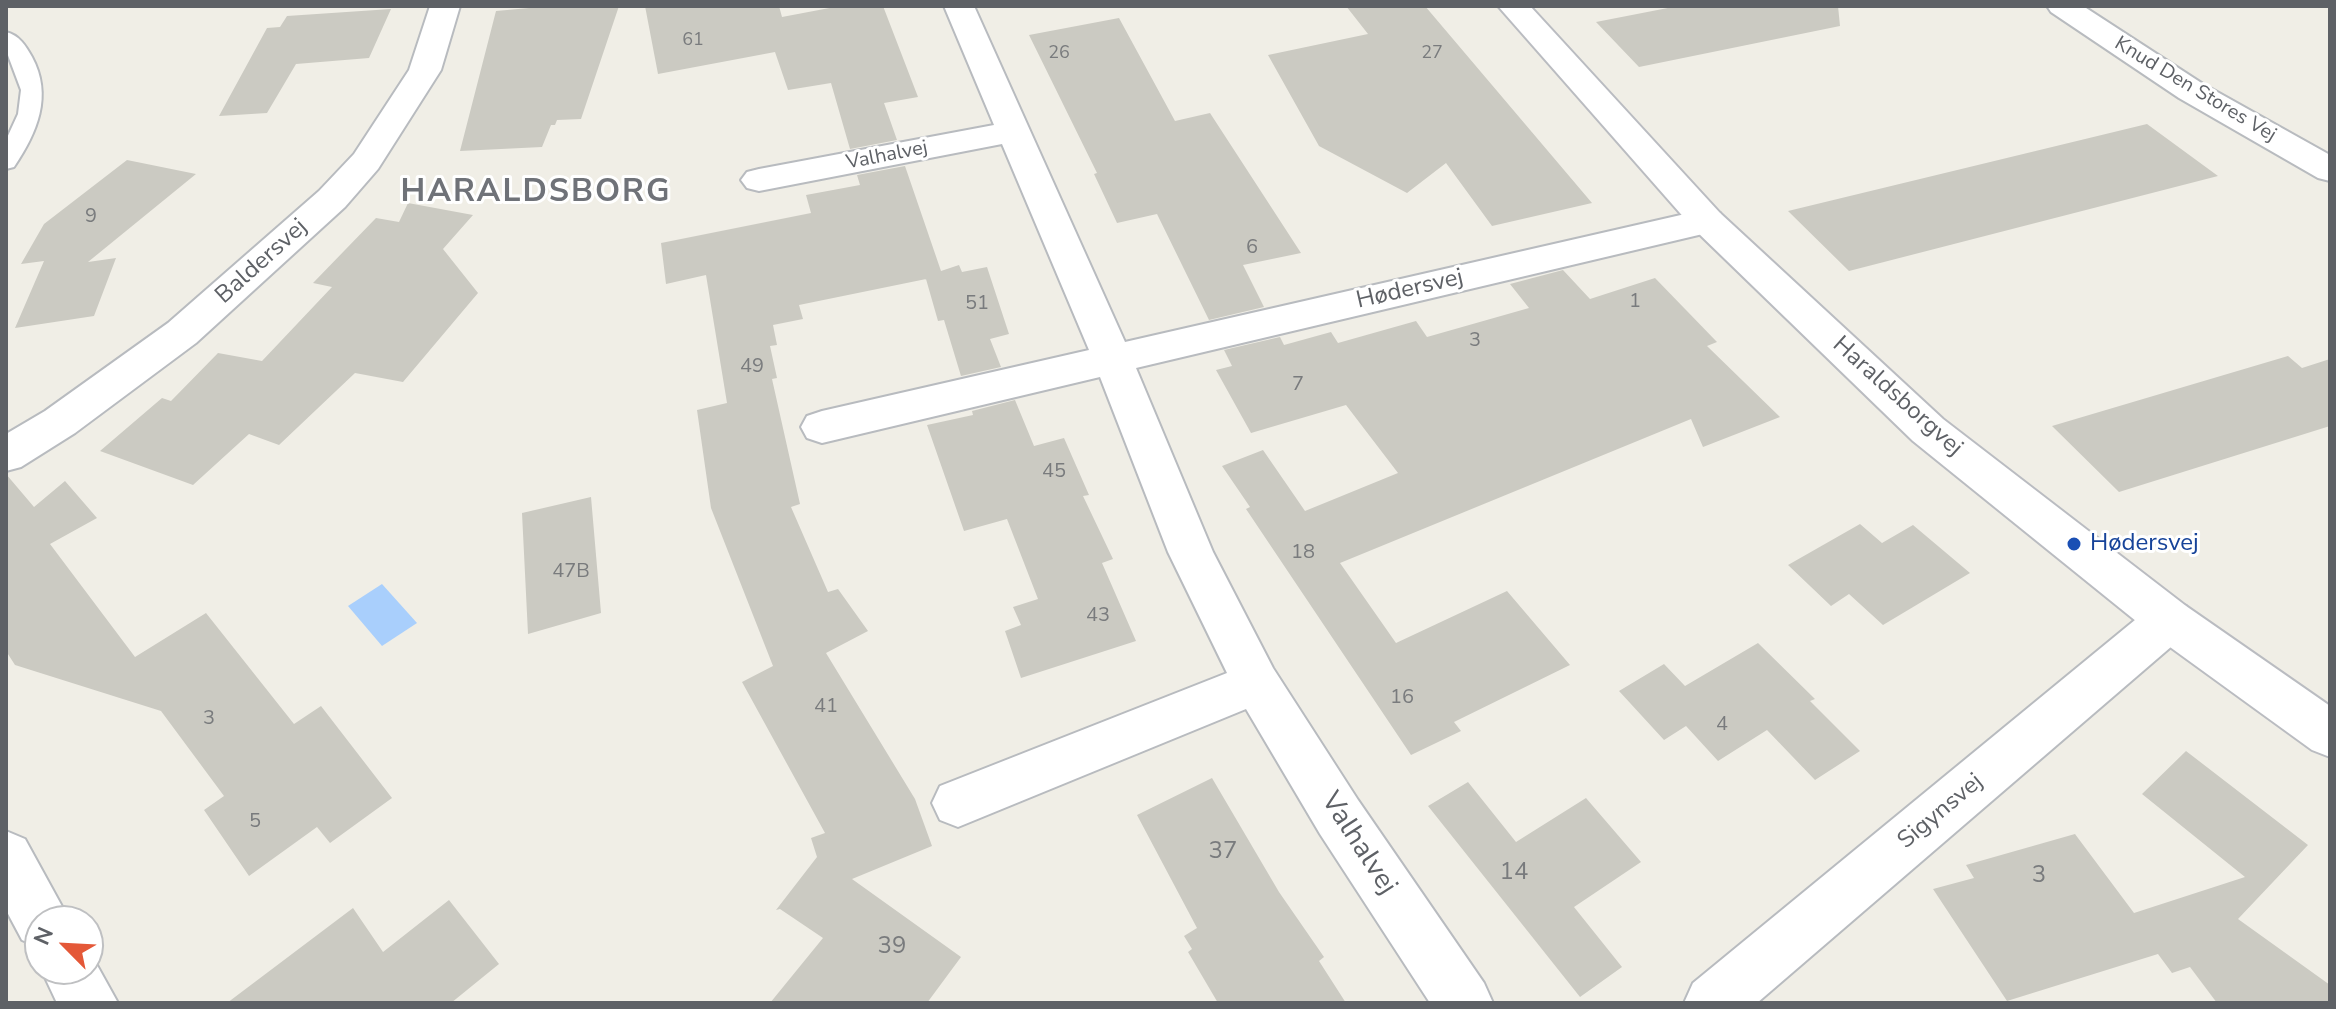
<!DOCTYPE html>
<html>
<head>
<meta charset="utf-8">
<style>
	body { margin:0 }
	#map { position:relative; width:2336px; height:1009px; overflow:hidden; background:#f0eee6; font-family:"Nunito Sans",sans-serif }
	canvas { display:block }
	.frame { position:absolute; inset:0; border:8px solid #5e6166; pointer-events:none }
	.north { position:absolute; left:24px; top:905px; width:80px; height:80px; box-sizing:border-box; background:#fff; border:2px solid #bfc0c2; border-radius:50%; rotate:294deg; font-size:22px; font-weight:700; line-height:32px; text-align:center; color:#5e6166 }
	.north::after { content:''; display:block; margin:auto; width:28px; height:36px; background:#e45838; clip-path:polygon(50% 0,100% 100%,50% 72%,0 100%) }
</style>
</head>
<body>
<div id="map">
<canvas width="2336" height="1009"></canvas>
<div class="frame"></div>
<div class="north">N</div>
</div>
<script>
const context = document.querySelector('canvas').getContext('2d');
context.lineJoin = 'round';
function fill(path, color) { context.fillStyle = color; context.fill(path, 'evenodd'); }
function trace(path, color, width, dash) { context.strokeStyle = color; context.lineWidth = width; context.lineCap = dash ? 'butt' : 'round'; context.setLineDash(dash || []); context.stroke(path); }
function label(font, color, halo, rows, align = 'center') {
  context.font = font + ' "Nunito Sans",sans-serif'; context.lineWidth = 6; context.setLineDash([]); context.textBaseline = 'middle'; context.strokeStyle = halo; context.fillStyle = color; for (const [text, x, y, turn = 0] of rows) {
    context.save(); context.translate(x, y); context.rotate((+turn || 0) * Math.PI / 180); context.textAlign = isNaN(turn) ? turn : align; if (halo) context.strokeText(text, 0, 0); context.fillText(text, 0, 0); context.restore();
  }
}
fill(new Path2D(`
	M 382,584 L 417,623 L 382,646 L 348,606 Z`), '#a9cffc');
fill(new Path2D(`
	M 551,6 L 619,6 L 581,119 L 557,120 L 555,125 L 551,125 L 542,147 L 460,151 L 496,11 Z
	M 645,6 L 779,6 L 782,17 L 840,6 L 883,6 L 918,97 L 884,103 L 897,140 L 850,149 L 831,83 L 788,90 L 775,52 L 658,74 Z
	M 1346,6 L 1425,6 L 1592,203 L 1492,226 L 1446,163 L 1407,193 L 1319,146 L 1268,55 L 1368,34 Z
	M 1678,6 L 1838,6 L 1840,26 L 1639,67 L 1596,22 Z
	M 391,9 L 369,58 L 296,64 L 267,113 L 219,116 L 267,28 L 280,27 L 287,16 Z
	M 1119,18 L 1175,121 L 1210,113 L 1301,253 L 1243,265 L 1264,307 L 1209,320 L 1157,214 L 1117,223 L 1094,174 L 1097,173 L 1029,35 Z
	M 2147,124 L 2218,176 L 1849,271 L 1788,211 Z
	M 127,160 L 196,174 L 88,262 L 116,258 L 94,316 L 15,328 L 44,261 L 21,264 L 44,224 Z
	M 905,166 L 941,271 L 959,265 L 962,272 L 987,267 L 1009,334 L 990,339 L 1001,367 L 961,376 L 944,320 L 938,321 L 926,279 L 931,278 L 799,305 L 803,319 L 773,325 L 777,345 L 770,346 L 777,378 L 772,379 L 800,504 L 791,507 L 828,592 L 838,589 L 868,631 L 826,653 L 915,799 L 932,846 L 852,879 L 961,957 L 927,1003 L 770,1003 L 823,938 L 780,909 L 776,910 L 817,857 L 811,838 L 825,833 L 742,682 L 773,666 L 711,508 L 697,410 L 727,403 L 706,275 L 666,284 L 661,243 L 811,213 L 806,195 L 860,185 L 857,175 Z
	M 408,203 L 473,215 L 443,249 L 478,293 L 403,382 L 355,373 L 279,445 L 249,434 L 193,485 L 100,451 L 162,398 L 171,401 L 218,353 L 262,361 L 332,287 L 313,283 L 376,218 L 399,222 Z
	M 1563,270 L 1590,299 L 1655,278 L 1717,342 L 1707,346 L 1780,417 L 1703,447 L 1691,419 L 1340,563 L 1396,643 L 1507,591 L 1570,665 L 1454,722 L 1461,731 L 1411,755 L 1246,509 L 1250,507 L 1222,466 L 1263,450 L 1305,511 L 1398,473 L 1346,405 L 1251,433 L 1216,370 L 1232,366 L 1224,350 L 1280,337 L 1284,345 L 1331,332 L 1338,343 L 1416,321 L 1427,337 L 1529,308 L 1510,284 Z
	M 2288,356 L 2302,368 L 2330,359 L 2330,426 L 2119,492 L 2052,426 Z
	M 1015,400 L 1034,446 L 1064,438 L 1089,495 L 1083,496 L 1113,559 L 1102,563 L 1136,641 L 1021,678 L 1005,631 L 1021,625 L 1013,607 L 1038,599 L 1007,519 L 964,531 L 927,425 L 973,415 L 972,411 Z
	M 6,474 L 34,507 L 65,481 L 97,518 L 50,544 L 135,657 L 206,613 L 294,724 L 321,706 L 392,798 L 330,843 L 317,827 L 249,876 L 204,810 L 224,796 L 161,711 L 15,665 L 6,651 Z
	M 591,497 L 601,613 L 528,634 L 522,513 Z
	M 1860,524 L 1882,543 L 1913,525 L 1970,573 L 1883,625 L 1849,594 L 1831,606 L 1788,565 Z
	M 1758,643 L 1815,699 L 1810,701 L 1860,751 L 1815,780 L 1767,730 L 1718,761 L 1686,726 L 1664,740 L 1619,691 L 1664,664 L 1685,686 Z
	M 2186,751 L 2308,845 L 2238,919 L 2330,985 L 2330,1003 L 2217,1003 L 2190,967 L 2172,973 L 2158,954 L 2007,1001 L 1933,889 L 1974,878 L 1966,865 L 2075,834 L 2134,913 L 2245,877 L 2142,794 Z
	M 1212,778 L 1279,892 L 1324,957 L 1319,961 L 1346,1003 L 1218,1003 L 1188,952 L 1192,949 L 1184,936 L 1197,928 L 1137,815 Z
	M 1468,782 L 1516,842 L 1586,798 L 1641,862 L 1574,907 L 1622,967 L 1580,997 L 1428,806 Z
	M 449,900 L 499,964 L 451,1003 L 227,1003 L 353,908 L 383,952 Z`), '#cbcac2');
const lane = new Path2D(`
	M 6,32 C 19,35 26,46 32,57 C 53,96 37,133 14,167 L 6,169 L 6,140 L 18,114 L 21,90 L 6,50 Z`);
const street = new Path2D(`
	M 430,6 L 460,6 L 441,70 L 378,169 L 345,207 L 196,343 L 75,433 L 21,467 L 6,471 L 6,434 L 45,411 L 168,323 L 319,191 L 354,154 L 409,70 Z
	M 944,6 L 974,6 L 1125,342 L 1707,209 L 1720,213 L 1725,221 L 1720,229 L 1707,233 L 1136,368 L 1213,552 L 1273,668 L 1358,800 L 1484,983 L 1493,1003 L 1430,1003 L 1320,834 L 1246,709 L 958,827 L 940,820 L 932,803 L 940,786 L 1227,673 L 1168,552 L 1100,377 L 822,443 L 807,438 L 801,427 L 807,416 L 822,411 L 1089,350 L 1002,144 L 759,191 L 747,188 L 741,180 L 747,172 L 759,169 L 994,125 Z
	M 2047,6 L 2083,6 L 2203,84 L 2330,155 L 2330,181 L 2318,178 L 2179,98 L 2051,12 Z
	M 2169,600 L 2186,606 L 2193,620 L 2186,634 L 1757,1003 L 1684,1003 L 1693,983 L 2152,606 Z
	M 6,831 L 25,839 L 70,921 L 40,921 L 40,948 L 22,940 L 6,910 Z
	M 88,949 L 118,1003 L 57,1003 L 41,969 L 88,969 Z`);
const secondary = new Path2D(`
	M 1498,6 L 1530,6 L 1720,213 L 1943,419 L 2186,606 L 2330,706 L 2330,757 L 2312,750 L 2152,634 L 1913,441 L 1694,229 Z`);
trace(lane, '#b8bbbf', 4);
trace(street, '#b8bbbf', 4);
trace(secondary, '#babcc1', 4);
fill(lane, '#fff');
fill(street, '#fff');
fill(secondary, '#fff');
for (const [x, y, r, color] of [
	[2074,544,8,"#1a4fb4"]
]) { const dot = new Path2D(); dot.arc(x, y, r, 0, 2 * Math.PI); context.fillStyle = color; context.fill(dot); trace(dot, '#fff', 3); }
label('18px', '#797b7d', null, [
	["61",693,41],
	["26",1059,54],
	["27",1432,54]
]);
label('20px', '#5e6166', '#fff', [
	["Knud Den Stores Vej",2195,90,31],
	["Valhalvej",887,156,-11]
]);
label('20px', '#797b7d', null, [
	["9",91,217],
	["6",1252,248],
	["1",1635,302],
	["51",977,304],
	["3",1475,341],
	["49",752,367],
	["7",1298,385],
	["45",1054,472],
	["18",1303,553],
	["47B",571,572],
	["43",1098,616],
	["16",1402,698],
	["41",826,707],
	["3",209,719],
	["4",1722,725],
	["5",255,822]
]);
label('24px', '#5e6166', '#fff', [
	["Baldersvej",262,262,-42],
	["Hødersvej",1410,290,-13],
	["Haraldsborgvej",1897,397,42],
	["Sigynsvej",1941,812,-40]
]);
label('24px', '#164399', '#fff', [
	["Hødersvej",2090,544]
], 'left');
label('24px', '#797b7d', null, [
	["37",1223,852],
	["14",1514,873],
	["3",2039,876],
	["39",892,947]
]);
label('28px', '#5e6166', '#fff', [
	["Valhalvej",1358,844,57]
]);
context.letterSpacing = '2px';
label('bold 32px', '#6f7278', '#fff', [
	["HARALDSBORG",536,193]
]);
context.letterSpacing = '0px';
</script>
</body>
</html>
